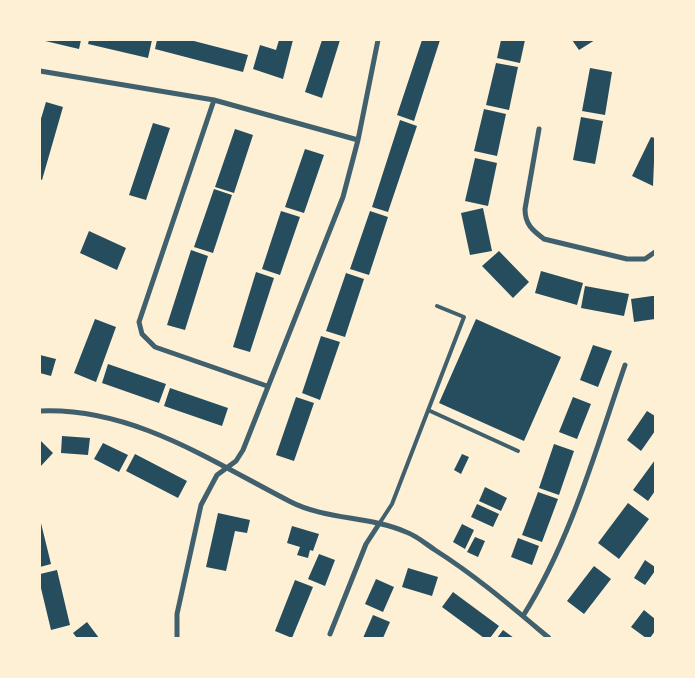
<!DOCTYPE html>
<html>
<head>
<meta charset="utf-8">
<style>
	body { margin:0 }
	#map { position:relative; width:695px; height:678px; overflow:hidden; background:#fdf0d5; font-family:Ubuntu,sans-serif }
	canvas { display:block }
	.frame { position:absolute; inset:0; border:41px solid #fdf0d5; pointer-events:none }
</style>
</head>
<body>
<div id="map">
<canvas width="695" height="678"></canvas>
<div class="frame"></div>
</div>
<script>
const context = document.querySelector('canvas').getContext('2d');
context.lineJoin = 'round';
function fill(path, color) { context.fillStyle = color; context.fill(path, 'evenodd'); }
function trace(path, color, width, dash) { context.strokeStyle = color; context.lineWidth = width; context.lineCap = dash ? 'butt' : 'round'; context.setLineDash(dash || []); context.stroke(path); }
fill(new Path2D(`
	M 41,40 L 81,40 L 79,49 Z
	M 89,40 L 152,40 L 148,58 L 88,44 Z
	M 157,40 L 190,40 L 248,55 L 243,72 L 155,49 Z
	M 279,40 L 293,40 L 283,79 L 253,69 L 260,45 L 276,50 Z
	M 322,40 L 340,40 L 322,98 L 305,92 Z
	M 422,40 L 440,40 L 414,121 L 397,115 Z
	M 501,40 L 525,40 L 520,63 L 497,58 Z
	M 572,40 L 595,40 L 579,50 Z
	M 496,63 L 518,67 L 509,110 L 486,105 Z
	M 590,68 L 612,72 L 605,115 L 582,111 Z
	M 46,102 L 63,107 L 42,180 L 40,179 L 40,122 Z
	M 484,109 L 506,114 L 497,156 L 474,151 Z
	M 581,117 L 603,121 L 595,164 L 573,160 Z
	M 400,120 L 417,126 L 388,212 L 372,207 Z
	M 153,123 L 170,128 L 146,200 L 129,195 Z
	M 235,129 L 253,135 L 234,193 L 215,187 Z
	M 651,137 L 655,138 L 653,186 L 632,176 Z
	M 305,149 L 324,155 L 304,213 L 285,207 Z
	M 475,158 L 497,163 L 488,206 L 465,201 Z
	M 214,189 L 232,195 L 213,253 L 194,247 Z
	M 483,208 L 492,251 L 470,255 L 461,213 Z
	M 281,211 L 300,217 L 280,275 L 262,269 Z
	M 370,211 L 388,217 L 369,275 L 350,269 Z
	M 89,231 L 126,248 L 117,270 L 80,253 Z
	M 191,250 L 208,256 L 185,330 L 167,325 Z
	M 499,251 L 529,282 L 513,298 L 482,266 Z
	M 541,271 L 583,283 L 577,305 L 535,293 Z
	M 256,272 L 274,278 L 250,352 L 233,347 Z
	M 346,273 L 364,279 L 345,337 L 326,331 Z
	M 585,286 L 629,294 L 624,316 L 581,308 Z
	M 652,296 L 655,296 L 655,319 L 634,322 L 631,299 Z
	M 95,319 L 116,327 L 96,382 L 74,373 Z
	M 476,319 L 561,357 L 524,441 L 439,403 Z
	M 321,336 L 340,342 L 320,400 L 302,393 Z
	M 593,345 L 612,351 L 598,387 L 580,380 Z
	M 40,355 L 56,359 L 51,376 L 40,373 Z
	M 108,364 L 166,384 L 159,403 L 102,383 Z
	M 170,388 L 228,408 L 222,426 L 164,406 Z
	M 296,397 L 314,403 L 294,461 L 276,455 Z
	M 573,397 L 591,404 L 577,439 L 559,432 Z
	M 647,411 L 655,416 L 655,431 L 641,451 L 627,440 Z
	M 62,436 L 90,438 L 88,455 L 61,453 Z
	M 40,440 L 53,453 L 40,467 Z
	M 103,443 L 128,455 L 119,472 L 94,459 Z
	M 554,444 L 574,451 L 559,495 L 539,488 Z
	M 135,454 L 187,481 L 178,498 L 126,471 Z
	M 462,454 L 469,457 L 461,474 L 454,470 Z
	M 655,460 L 655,491 L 648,501 L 633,490 Z
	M 485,487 L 507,498 L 501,511 L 479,501 Z
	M 538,492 L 558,499 L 542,542 L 522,535 Z
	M 628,503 L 649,519 L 619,559 L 598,543 Z
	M 477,504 L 499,514 L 493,527 L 471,517 Z
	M 218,513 L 250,520 L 247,533 L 235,531 L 226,571 L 206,567 Z
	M 40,519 L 51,564 L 40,567 Z
	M 462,524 L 474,530 L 465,549 L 453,542 Z
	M 292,526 L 319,534 L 313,551 L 310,550 L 308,558 L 297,555 L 300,547 L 287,543 Z
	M 475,537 L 485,541 L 478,557 L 467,552 Z
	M 518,538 L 539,546 L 532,565 L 511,557 Z
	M 319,554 L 335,560 L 325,586 L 308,579 Z
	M 645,560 L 655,567 L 655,571 L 645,585 L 634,578 Z
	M 594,566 L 611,579 L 584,614 L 567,601 Z
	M 408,568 L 438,577 L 432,596 L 402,587 Z
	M 57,570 L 70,625 L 51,630 L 40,584 L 40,574 Z
	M 376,579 L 394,587 L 383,612 L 365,604 Z
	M 295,580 L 313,587 L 292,638 L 275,631 Z
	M 453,592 L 499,626 L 490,638 L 484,638 L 442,607 Z
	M 644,610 L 655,619 L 655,631 L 650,638 L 646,638 L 631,627 Z
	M 373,615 L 390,622 L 383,638 L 363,638 Z
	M 87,622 L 99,638 L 77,638 L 73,633 Z
	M 503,630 L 514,638 L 497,638 Z`), '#264d5e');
trace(new Path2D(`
	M 428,410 L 518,451
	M 379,524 L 392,504 L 464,317 L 437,306`), '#3f606c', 4);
trace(new Path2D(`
	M 40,71 L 214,100 L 358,140
	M 214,100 L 139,322 L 142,334 L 155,347 L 267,386
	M 539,129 L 525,209 C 525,224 532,230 544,239 L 627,259 L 645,259 L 655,252
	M 40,411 C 132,407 211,461 289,501 C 325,520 369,516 406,532 C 417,536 426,544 435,550 C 476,576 512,607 549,638
	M 523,616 C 571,540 596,449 625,365
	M 330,634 L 366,544 L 379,524
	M 177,638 L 177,614 L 201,505 L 217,475 L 236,461 L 243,450 L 343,197 L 358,140 L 378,40`), '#3f606c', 5);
</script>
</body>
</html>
